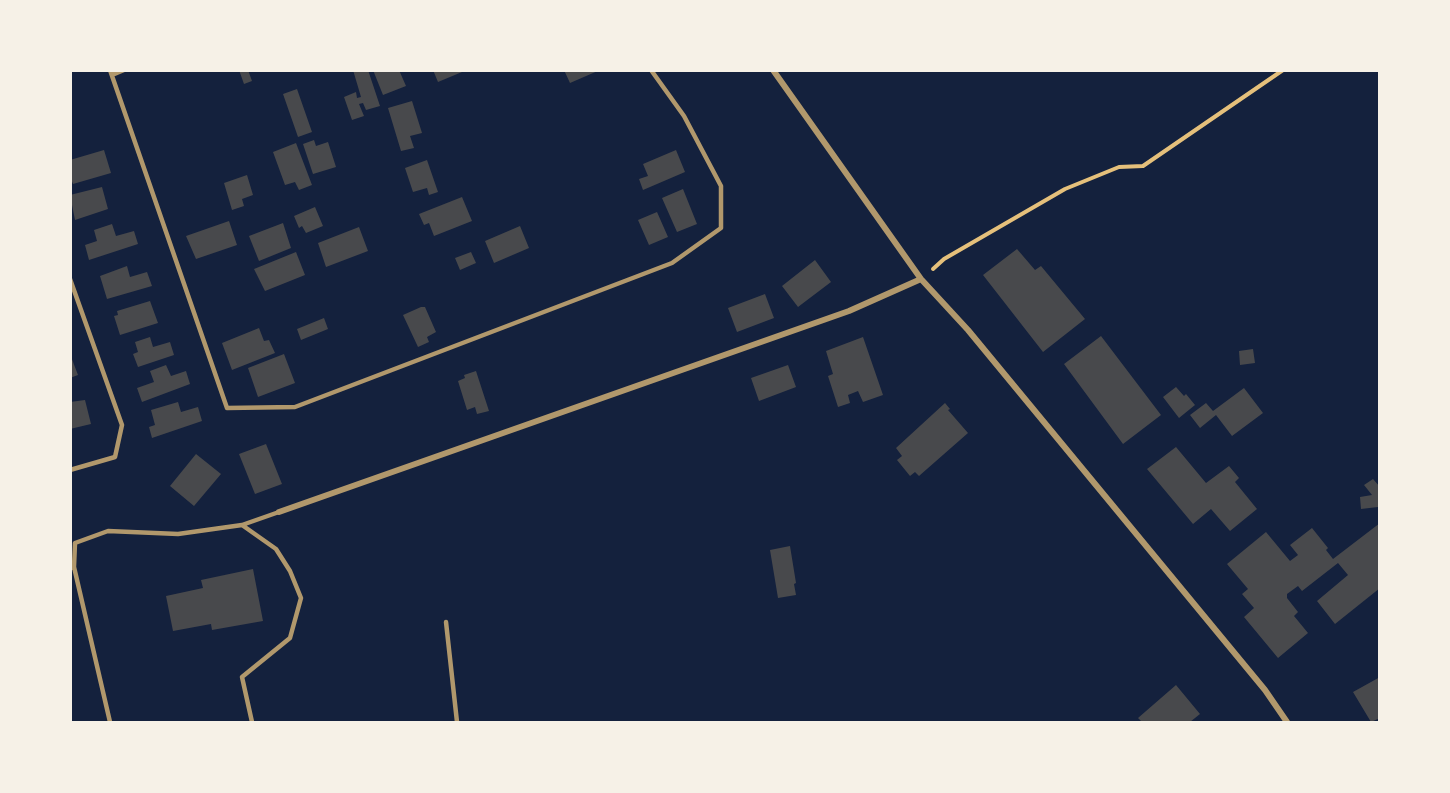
<!DOCTYPE html>
<html>
<head>
<meta charset="utf-8">
<style>
	body { margin:0 }
	#map { position:relative; width:1450px; height:793px; overflow:hidden; background:#14213d; font-family:Manrope,sans-serif }
	canvas { display:block }
	.frame { position:absolute; inset:0; border:72px solid #f6f1e7; pointer-events:none }
</style>
</head>
<body>
<div id="map">
<canvas width="1450" height="793"></canvas>
<div class="frame"></div>
</div>
<script>
const context = document.querySelector('canvas').getContext('2d');
context.lineJoin = 'round';
function fill(path, color) { context.fillStyle = color; context.fill(path, 'evenodd'); }
function trace(path, color, width, dash) { context.strokeStyle = color; context.lineWidth = width; context.lineCap = dash ? 'butt' : 'round'; context.setLineDash(dash || []); context.stroke(path); }
fill(new Path2D(`
	M 239,70 L 248,70 L 252,81 L 244,84 Z
	M 353,70 L 368,70 L 380,106 L 366,110 L 363,103 L 359,104 L 364,116 L 352,120 L 344,97 L 356,92 L 357,98 L 361,97 Z
	M 373,70 L 399,70 L 406,86 L 383,95 Z
	M 433,70 L 461,70 L 462,72 L 438,82 Z
	M 564,70 L 600,70 L 570,83 Z
	M 297,89 L 312,132 L 298,137 L 283,94 Z
	M 412,101 L 422,133 L 410,136 L 414,148 L 401,151 L 388,108 Z
	M 314,140 L 316,146 L 328,142 L 336,167 L 313,174 L 303,144 Z
	M 296,143 L 312,185 L 299,190 L 295,182 L 285,185 L 273,152 Z
	M 104,150 L 111,173 L 73,184 L 70,177 L 70,160 Z
	M 676,150 L 685,172 L 643,190 L 639,179 L 648,176 L 643,164 Z
	M 427,160 L 438,192 L 429,195 L 427,188 L 413,192 L 405,168 Z
	M 247,175 L 253,195 L 242,199 L 244,206 L 232,210 L 224,183 Z
	M 102,187 L 108,209 L 75,220 L 70,195 Z
	M 683,189 L 697,224 L 677,232 L 662,198 Z
	M 462,197 L 472,221 L 434,236 L 429,223 L 424,225 L 419,214 Z
	M 315,207 L 323,226 L 306,233 L 302,226 L 299,228 L 294,216 Z
	M 657,212 L 668,237 L 649,245 L 638,220 Z
	M 229,221 L 237,245 L 196,259 L 186,236 Z
	M 283,223 L 291,248 L 259,261 L 249,236 Z
	M 112,224 L 116,236 L 134,231 L 138,244 L 89,260 L 85,245 L 97,241 L 94,230 Z
	M 520,226 L 529,248 L 494,263 L 485,241 Z
	M 359,227 L 368,251 L 326,267 L 318,243 Z
	M 1017,249 L 1035,270 L 1041,266 L 1085,319 L 1043,352 L 983,275 Z
	M 296,252 L 305,275 L 265,291 L 254,269 Z
	M 471,252 L 476,263 L 460,270 L 455,258 Z
	M 815,260 L 831,282 L 798,307 L 782,286 Z
	M 127,266 L 130,277 L 147,272 L 152,286 L 107,299 L 100,276 Z
	M 765,294 L 774,318 L 737,332 L 728,308 Z
	M 150,301 L 158,323 L 120,335 L 114,316 L 118,315 L 117,311 Z
	M 421,307 L 425,307 L 436,332 L 427,337 L 429,342 L 418,347 L 403,315 Z
	M 324,318 L 328,329 L 301,340 L 297,329 Z
	M 259,328 L 264,341 L 269,340 L 275,353 L 232,370 L 222,343 Z
	M 1101,336 L 1161,415 L 1123,444 L 1064,364 Z
	M 150,337 L 153,347 L 170,342 L 174,355 L 138,367 L 133,354 L 138,352 L 135,342 Z
	M 863,337 L 883,395 L 863,402 L 858,391 L 848,395 L 850,403 L 838,407 L 828,376 L 833,374 L 826,351 Z
	M 1253,349 L 1255,363 L 1240,365 L 1239,351 Z
	M 70,354 L 78,375 L 70,378 Z
	M 284,354 L 295,383 L 258,397 L 248,368 Z
	M 166,365 L 171,376 L 186,371 L 190,384 L 142,402 L 137,388 L 154,382 L 150,371 Z
	M 788,365 L 796,387 L 759,401 L 751,378 Z
	M 476,371 L 489,411 L 477,414 L 475,407 L 467,410 L 458,381 L 465,378 L 464,375 Z
	M 1176,387 L 1184,396 L 1186,394 L 1195,405 L 1179,418 L 1163,397 Z
	M 1244,388 L 1263,413 L 1232,436 L 1216,415 L 1200,428 L 1190,415 L 1206,403 L 1213,411 Z
	M 85,400 L 91,424 L 70,429 L 70,402 Z
	M 178,402 L 181,412 L 198,407 L 202,421 L 152,438 L 149,427 L 155,425 L 151,410 Z
	M 945,403 L 950,409 L 948,410 L 968,433 L 919,476 L 915,472 L 910,476 L 897,460 L 902,456 L 896,448 Z
	M 266,444 L 282,484 L 255,494 L 239,454 Z
	M 1176,447 L 1206,483 L 1229,466 L 1239,478 L 1235,482 L 1257,509 L 1230,531 L 1211,509 L 1193,524 L 1147,469 Z
	M 196,454 L 221,474 L 194,506 L 170,486 Z
	M 1373,479 L 1380,487 L 1378,507 L 1361,509 L 1360,497 L 1372,495 L 1364,485 Z
	M 1380,523 L 1380,588 L 1335,624 L 1317,601 L 1348,575 L 1338,563 L 1302,591 L 1298,586 L 1287,594 L 1287,598 L 1298,612 L 1294,616 L 1308,633 L 1278,658 L 1244,617 L 1254,608 L 1242,594 L 1248,589 L 1227,564 L 1266,532 L 1290,561 L 1298,555 L 1290,545 L 1312,528 L 1328,548 L 1326,550 L 1333,559 Z
	M 790,546 L 796,583 L 794,584 L 796,595 L 778,598 L 770,550 Z
	M 253,569 L 263,621 L 212,630 L 211,624 L 173,631 L 166,596 L 203,588 L 201,580 Z
	M 1380,677 L 1380,718 L 1371,722 L 1353,692 Z
	M 1176,685 L 1200,714 L 1190,722 L 1142,722 L 1138,718 Z`), '#48494c');
trace(new Path2D(`
	M 933,269 L 944,259 L 1065,189 L 1119,167 L 1143,166 L 1283,70`), '#e5c07b', 4);
trace(new Path2D(`
	M 110,70 L 227,408 L 295,407 L 672,263 L 721,228 L 721,186 L 684,116 L 651,70
	M 112,75 L 124,70
	M 70,279 L 122,425 L 115,457 L 70,470
	M 242,525 L 279,512
	M 74,567 L 110,722
	M 70,568 L 74,567 L 75,543 L 108,531 L 178,534 L 242,525 L 276,549 L 290,571 L 301,598 L 290,638 L 242,677 L 252,722
	M 446,622 L 457,722`), '#b1986c', 4.5);
trace(new Path2D(`
	M 773,70 L 921,279 L 968,330 L 1265,690 L 1287,722
	M 279,512 L 849,311 L 921,279`), '#b1986c', 6);
</script>
</body>
</html>
